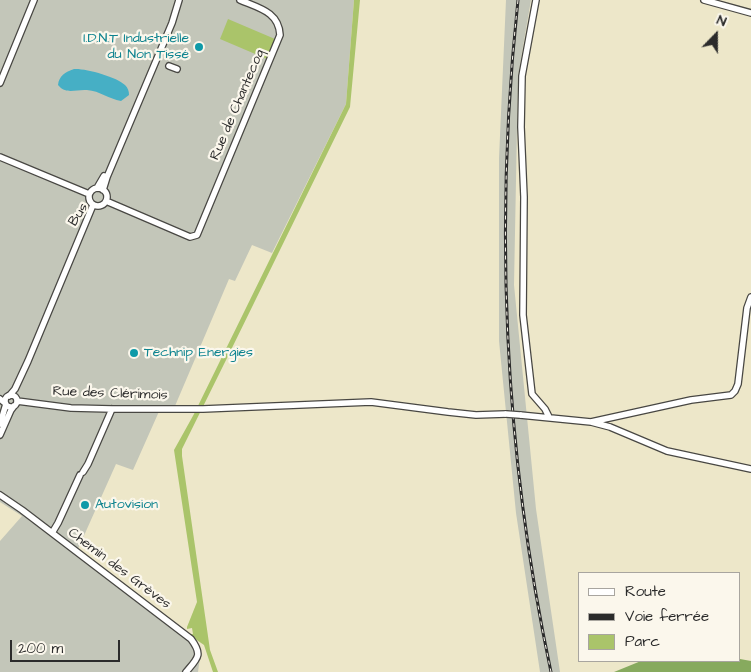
<!DOCTYPE html>
<html>
<head>
<meta charset="utf-8">
<style>
	body { margin:0 }
	#map { position:relative; width:751px; height:672px; overflow:hidden; background:#ede7c9; font-family:"Architects Daughter",sans-serif }
	canvas { display:block }
	.legend { position:absolute; left:578px; top:572px; width:162px; height:90px; box-sizing:border-box; background:#fbf7ec; border:1px solid #a8a59f; margin:0; padding:6px 9px; list-style:none; font-size:15px; color:#2b2b2b }
	.legend li { display:flex; align-items:center; gap:10px; height:25px }
	.legend b { width:25px; border:1px solid #a8a59f }
	.north { position:absolute; left:691px; top:10px; width:50px; height:50px; -webkit-text-stroke:4px #fbf7ec; paint-order:stroke; rotate:22deg; font-size:14px; font-weight:700; line-height:20px; text-align:center; color:#2b2b2b }
	.north::after { content:''; display:block; margin:auto; width:18px; height:22px; background:#2b2b2b; clip-path:polygon(50% 0,100% 100%,50% 72%,0 100%) }
	.scale { position:absolute; left:10px; top:640px; width:110px; height:22px; box-sizing:border-box; border:2px solid #2b2b2b; border-top:0; padding-left:6px; font-size:15px; line-height:18px; white-space:nowrap; color:#2b2b2b; -webkit-text-stroke:4px #fbf7ec; paint-order:stroke }
</style>
</head>
<body>
<div id="map">
<canvas width="751" height="672"></canvas>
<ul class="legend">
<li><b style="height:6px;background:#fff"></b>Route</li>
<li><b style="height:6px;background:#2b2b2b"></b>Voie ferrée</li>
<li><b style="height:14px;background:#aac46a"></b>Parc</li>
</ul>
<div class="north">N</div>
<div class="scale">200 m</div>
</div>
<script>
const context = document.querySelector('canvas').getContext('2d');
context.lineJoin = 'round';
function fill(path, color) { context.fillStyle = color; context.fill(path, 'evenodd'); }
function trace(path, color, width, dash) { context.strokeStyle = color; context.lineWidth = width; context.lineCap = dash ? 'butt' : 'round'; context.setLineDash(dash || []); context.stroke(path); }
function label(font, color, halo, rows, align = 'center') {
  context.font = font + ' "Architects Daughter",sans-serif'; context.lineWidth = 4.5; context.setLineDash([]); context.textBaseline = 'middle'; context.strokeStyle = halo; context.fillStyle = color; for (const [text, x, y, turn = 0] of rows) {
    context.save(); context.translate(x, y); context.rotate((+turn || 0) * Math.PI / 180); context.textAlign = isNaN(turn) ? turn : align; if (halo) context.strokeText(text, 0, 0); context.fillText(text, 0, 0); context.restore();
  }
}
fill(new Path2D(`
	M 0,0 L 354,0 L 346,104 L 272,253 L 252,245 L 235,281 L 229,279 L 175,406 L 161,407 L 133,470 L 116,464 L 78,549 L 198,643 L 201,650 L 198,672 L 0,672 L 0,541 L 22,516 L 0,502 Z
	M 506,0 L 531,0 L 518,76 L 514,285 L 536,509 L 560,672 L 540,672 L 516,513 L 499,341 L 499,158 Z`), '#c3c6b9');
fill(new Path2D(`
	M 354,0 L 360,0 L 350,107 L 230,352 L 227,350 L 226,353 L 229,354 L 182,449 L 182,456 L 210,650 L 218,672 L 213,672 L 204,645 L 188,634 L 193,634 L 192,628 L 187,629 L 187,627 L 197,602 L 174,450 L 194,414 L 346,104 Z
	M 228,19 L 275,39 L 267,59 L 220,39 Z`), '#aac46a');
fill(new Path2D(`
	M 740,659 L 751,661 L 751,672 L 614,672 L 641,661 L 740,661 Z`), '#87aa5e');
fill(new Path2D(`
	M 74,69 C 85,68 117,77 125,85 C 128,88 129,91 129,95 L 121,101 C 109,99 100,91 87,90 C 76,89 66,95 58,85 C 59,76 65,72 74,69 Z`), '#46afc5');
const minor = new Path2D(`
	M 536,0 L 522,76 L 521,127 L 524,197 L 523,315 L 532,394 L 545,409 L 549,417
	M 704,0 L 751,13
	M 169,66 L 177,69
	M 0,83 L 34,0
	M 0,157 L 89,194
	M 97,188 L 104,176
	M89 197a9 9 0 1 1 18 0a9 9 0 1 1-18 0Z
	M 103,190 L 107,177 L 172,23 L 179,0
	M 106,201 L 190,237 L 197,235 L 280,35 C 279,12 259,8 240,0
	M5 401a6 6 0 1 1 12 0a6 6 0 1 1-12 0Z
	M 9,396 L 15,389 L 28,361 L 93,205
	M 0,399 L 6,404 L 0,424
	M 17,401 L 71,408 L 112,409 L 203,409 L 371,402 L 448,412 L 476,415 L 506,414
	M 520,415 L 591,422 L 610,427 L 667,451 L 751,469
	M 591,422 L 691,400 L 731,395 L 735,391 L 738,384 L 747,308 L 751,297
	M 0,435 L 11,410 L 14,406
	M 83,472 L 88,464 L 112,409
	M 0,495 L 22,510 L 191,639 C 203,655 198,658 186,672
	M 52,533 L 58,523 L 80,475`);
trace(minor, '#484743', 8);
trace(minor, '#fff', 5.5);
const rail = new Path2D(`
	M 518,0 C 494,223 504,452 551,672`);
trace(rail, '#2b2b2b', 3);
trace(rail, '#fbf7ec', 1, [4]);
const minorBridge = new Path2D(`
	M 506,414 L 520,415`);
trace(minorBridge, '#484743', 8, []);
trace(minorBridge, '#fff', 5.5);
for (const [x, y, r, color] of [
	[199,47,5,"#0f9aa8"],
	[134,353,5,"#0f9aa8"],
	[85,505,5,"#0f9aa8"]
]) { const dot = new Path2D(); dot.arc(x, y, r, 0, 2 * Math.PI); context.fillStyle = color; context.fill(dot); trace(dot, '#fbf7ec', 2); }
label('14px', '#0d838f', '#fbf7ec', [
	["I.D.N.T Industrielle",189,39,"right"],
	["du Non Tissé",189,55,"right"],
	["Technip Energies",144,353],
	["Autovision",95,505]
], 'left');
label('14px', '#2b2b2b', '#fbf7ec', [
	["Rue de Chantecoq",238,105,-67],
	["Bus",79,215,-58],
	["Rue des Clérimois",110,394,2],
	["Chemin des Grèves",119,569,37]
]);
</script>
</body>
</html>
